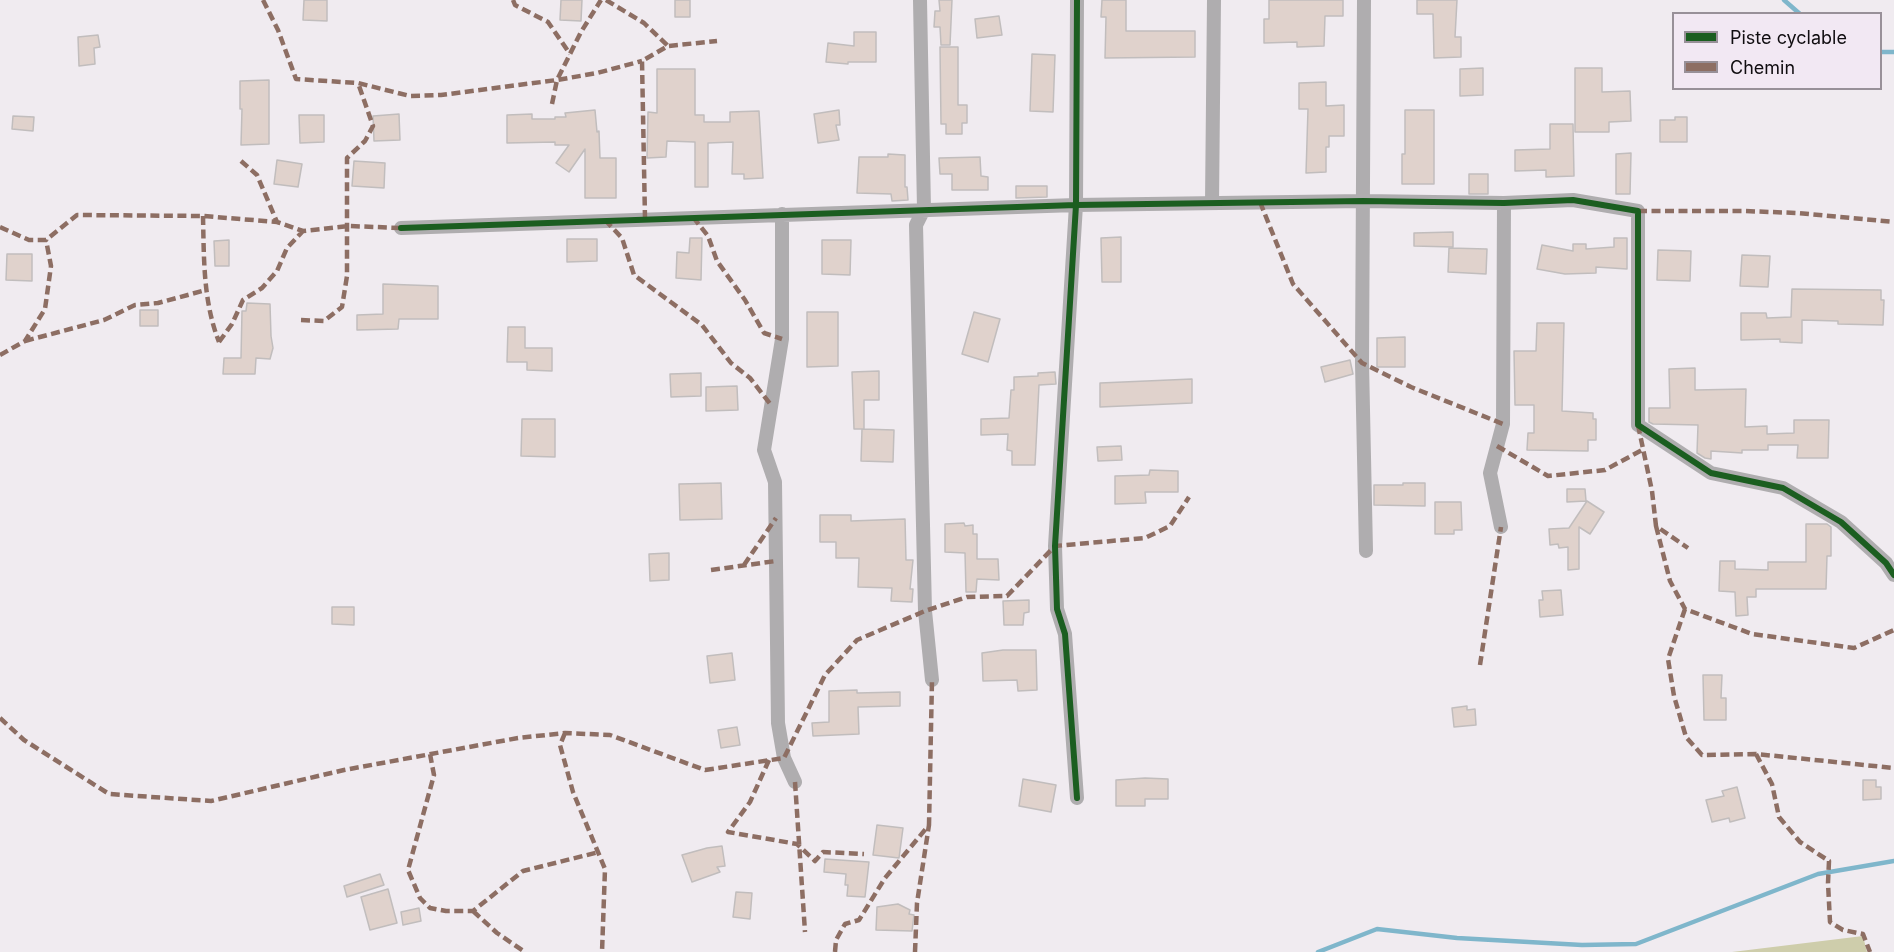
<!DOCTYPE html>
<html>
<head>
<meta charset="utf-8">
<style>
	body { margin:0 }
	#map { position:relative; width:1894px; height:952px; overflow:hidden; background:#f0ebf0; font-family:Inter,sans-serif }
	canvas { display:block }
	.legend { position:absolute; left:1672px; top:12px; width:210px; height:78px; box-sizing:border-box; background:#f2e8f3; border:2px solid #989098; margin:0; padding:8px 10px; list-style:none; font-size:18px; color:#100d10 }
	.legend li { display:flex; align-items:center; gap:12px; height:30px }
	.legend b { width:30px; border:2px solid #989098 }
</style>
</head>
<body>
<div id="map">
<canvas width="1894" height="952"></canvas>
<ul class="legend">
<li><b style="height:8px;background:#1b5e20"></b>Piste cyclable</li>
<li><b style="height:8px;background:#8d6e63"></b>Chemin</li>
</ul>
</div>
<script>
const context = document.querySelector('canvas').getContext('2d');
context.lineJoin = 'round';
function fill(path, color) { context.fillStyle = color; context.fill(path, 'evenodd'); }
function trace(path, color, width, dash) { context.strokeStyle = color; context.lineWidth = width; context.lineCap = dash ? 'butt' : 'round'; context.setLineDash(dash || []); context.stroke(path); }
fill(new Path2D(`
	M 1863,936 L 1867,952 L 1732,952 Z`), '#cecdab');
trace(new Path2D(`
	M 1784,0 L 1800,14
	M 1880,52 L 1894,52
	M 1318,952 L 1377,929 L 1457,938 L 1582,945 L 1636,944 L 1818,874 L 1894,861`), '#7fb6cb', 4.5);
const building = new Path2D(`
	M 304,0 L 327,0 L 327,21 L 303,20 Z
	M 561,0 L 582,0 L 581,21 L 560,20 Z
	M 675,0 L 690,0 L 690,17 L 675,17 Z
	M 939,0 L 952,0 L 950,45 L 941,45 L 940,27 L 934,27 L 935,11 L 940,11 Z
	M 1102,0 L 1126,0 L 1126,31 L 1195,31 L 1195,57 L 1105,58 L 1106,17 L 1101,17 Z
	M 1269,0 L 1343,0 L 1343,16 L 1325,16 L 1324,46 L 1297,47 L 1297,42 L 1264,43 L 1264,19 L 1269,19 Z
	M 1417,0 L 1457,0 L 1455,37 L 1461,37 L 1461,57 L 1434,58 L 1433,14 L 1417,14 Z
	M 999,16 L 1002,35 L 977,38 L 975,19 Z
	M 854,32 L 876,32 L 876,62 L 848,62 L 848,64 L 826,62 L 828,43 L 854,46 Z
	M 98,35 L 100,47 L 94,48 L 95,64 L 79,66 L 78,37 Z
	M 940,47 L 958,47 L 958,105 L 967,105 L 967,123 L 962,123 L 962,134 L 946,134 L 946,124 L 941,124 Z
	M 1032,54 L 1055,55 L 1053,112 L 1030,111 Z
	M 1483,68 L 1483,95 L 1460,96 L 1460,69 Z
	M 1575,68 L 1602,68 L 1602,92 L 1630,91 L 1631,121 L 1609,122 L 1609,132 L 1575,132 Z
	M 657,69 L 695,69 L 695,115 L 704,115 L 704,122 L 730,122 L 730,112 L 759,111 L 763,178 L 744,179 L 744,174 L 732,174 L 733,142 L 708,143 L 708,187 L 695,187 L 695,142 L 667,141 L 666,157 L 647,158 L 648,112 L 657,113 Z
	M 269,80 L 269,144 L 241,145 L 242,109 L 240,109 L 240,81 Z
	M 1326,82 L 1326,106 L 1344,105 L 1344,136 L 1329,136 L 1329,147 L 1326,147 L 1326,172 L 1306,173 L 1308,109 L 1299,109 L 1299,83 Z
	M 595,110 L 597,132 L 599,131 L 600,158 L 616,158 L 616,198 L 585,198 L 585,149 L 569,172 L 556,163 L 569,145 L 555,145 L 555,142 L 507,143 L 507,115 L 532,114 L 532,119 L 555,119 L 555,117 L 566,117 L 565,113 Z
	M 839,110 L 840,125 L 836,125 L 839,140 L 818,143 L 814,114 Z
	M 1405,110 L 1434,110 L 1434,184 L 1402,184 L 1402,154 L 1405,154 Z
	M 399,114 L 400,140 L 374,141 L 373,116 Z
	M 299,115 L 324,115 L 324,142 L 300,143 Z
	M 13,116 L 34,117 L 33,131 L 12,129 Z
	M 1675,117 L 1687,117 L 1687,142 L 1660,142 L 1660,120 L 1675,120 Z
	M 1550,124 L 1573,124 L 1574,176 L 1546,177 L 1546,170 L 1515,171 L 1515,150 L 1550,149 Z
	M 1631,153 L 1630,194 L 1616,194 L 1616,154 Z
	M 888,154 L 905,155 L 905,187 L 907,187 L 908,200 L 892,201 L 891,194 L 857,193 L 859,157 L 888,157 Z
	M 980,157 L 981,176 L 988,177 L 988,190 L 952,190 L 952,174 L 940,174 L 939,158 Z
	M 277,160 L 302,164 L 298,187 L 274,184 Z
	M 354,161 L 385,163 L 384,188 L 352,186 Z
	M 1469,174 L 1488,174 L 1488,194 L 1469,194 Z
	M 1016,186 L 1047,186 L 1047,197 L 1016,198 Z
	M 1453,232 L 1453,247 L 1414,246 L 1414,233 Z
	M 1121,237 L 1121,282 L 1102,282 L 1101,238 Z
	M 690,238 L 702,238 L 701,280 L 676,278 L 677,252 L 689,253 Z
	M 1614,238 L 1627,238 L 1627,269 L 1596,267 L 1596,273 L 1565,274 L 1537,269 L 1542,245 L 1573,251 L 1573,244 L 1586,244 L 1586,249 L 1614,247 Z
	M 567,239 L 597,239 L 597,261 L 567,262 Z
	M 229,240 L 229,266 L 215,266 L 214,241 Z
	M 822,240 L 851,240 L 850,275 L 822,274 Z
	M 1449,248 L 1487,249 L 1486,274 L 1448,272 Z
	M 1658,250 L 1691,251 L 1690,281 L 1657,280 Z
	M 7,254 L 32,254 L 32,281 L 6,280 Z
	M 1742,255 L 1770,256 L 1768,287 L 1740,286 Z
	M 383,284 L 438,286 L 438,319 L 399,319 L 398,329 L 357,330 L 357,315 L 383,314 Z
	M 1792,289 L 1881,290 L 1881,300 L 1884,300 L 1883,325 L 1838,324 L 1838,321 L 1802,320 L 1802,343 L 1780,342 L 1780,339 L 1741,340 L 1741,313 L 1766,313 L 1767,318 L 1791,317 Z
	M 247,303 L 270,304 L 271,336 L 273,348 L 270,359 L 256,358 L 255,374 L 223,374 L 224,358 L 241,358 L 242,311 L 246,311 Z
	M 140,310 L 158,310 L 158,326 L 140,326 Z
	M 807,312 L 838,312 L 838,366 L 807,367 Z
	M 974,312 L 1000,319 L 988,362 L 962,354 Z
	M 1537,323 L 1564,323 L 1562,411 L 1593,413 L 1593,419 L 1596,419 L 1596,440 L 1588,440 L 1588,451 L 1527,450 L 1528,433 L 1534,433 L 1534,405 L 1515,405 L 1514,351 L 1536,351 Z
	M 508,327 L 525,327 L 525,348 L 552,348 L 552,371 L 527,370 L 527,362 L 507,362 Z
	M 1405,337 L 1405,367 L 1377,367 L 1377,338 Z
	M 1350,360 L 1353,374 L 1325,382 L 1321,367 Z
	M 1695,368 L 1695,390 L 1746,389 L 1745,427 L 1767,426 L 1767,434 L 1794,433 L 1794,420 L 1829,420 L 1828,458 L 1797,458 L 1798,445 L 1768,445 L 1768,450 L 1742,450 L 1742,453 L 1711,451 L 1711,459 L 1705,458 L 1697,453 L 1698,425 L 1653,424 L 1649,422 L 1649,408 L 1670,408 L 1669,369 Z
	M 879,371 L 879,400 L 864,400 L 864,429 L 854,429 L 852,372 Z
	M 1055,372 L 1056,384 L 1039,385 L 1035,465 L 1012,465 L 1012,451 L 1007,450 L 1008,434 L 981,435 L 981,419 L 1009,418 L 1011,390 L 1014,390 L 1014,377 L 1038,376 L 1038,373 Z
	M 701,373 L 701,396 L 671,397 L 670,374 Z
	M 1192,379 L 1192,403 L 1100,407 L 1100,383 Z
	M 737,386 L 738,410 L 706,411 L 706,387 Z
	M 522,419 L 555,419 L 555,457 L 521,456 Z
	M 862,429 L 894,430 L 893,462 L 861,461 Z
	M 1121,446 L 1122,460 L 1098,461 L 1097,447 Z
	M 1150,470 L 1178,471 L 1178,492 L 1145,492 L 1146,503 L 1115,504 L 1115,476 L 1149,475 Z
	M 721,483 L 722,519 L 680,520 L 679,484 Z
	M 1403,483 L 1425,483 L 1425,506 L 1374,505 L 1374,485 L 1403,485 Z
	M 1567,489 L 1585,489 L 1586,501 L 1567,502 Z
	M 1587,501 L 1604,512 L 1590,534 L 1579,527 L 1579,569 L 1568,570 L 1568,547 L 1559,548 L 1558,544 L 1550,545 L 1549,529 L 1569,528 Z
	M 1435,502 L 1461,502 L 1462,530 L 1454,530 L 1454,534 L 1435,534 Z
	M 820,515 L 851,515 L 851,521 L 905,519 L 906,560 L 913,560 L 910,589 L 913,589 L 912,602 L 891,601 L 892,588 L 858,587 L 859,558 L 836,558 L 836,542 L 820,542 Z
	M 964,523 L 965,526 L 973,525 L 973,534 L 977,534 L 977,559 L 998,559 L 999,580 L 977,579 L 976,592 L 966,592 L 965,553 L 945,552 L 945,524 Z
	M 1806,524 L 1827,524 L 1831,527 L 1831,556 L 1827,556 L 1826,589 L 1756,589 L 1756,597 L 1747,597 L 1748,615 L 1736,616 L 1735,592 L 1719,591 L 1720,561 L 1735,561 L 1735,569 L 1768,570 L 1768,562 L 1806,562 Z
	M 669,553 L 669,580 L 650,581 L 649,554 Z
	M 1561,590 L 1563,615 L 1540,617 L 1539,600 L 1543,600 L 1542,591 Z
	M 1029,600 L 1029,612 L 1024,613 L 1023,625 L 1004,625 L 1003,601 Z
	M 332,607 L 354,607 L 354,625 L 332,624 Z
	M 1003,650 L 1036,650 L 1037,690 L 1018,691 L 1017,680 L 983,681 L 982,653 Z
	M 732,653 L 735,680 L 710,683 L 707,656 Z
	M 1703,675 L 1722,675 L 1721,698 L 1726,698 L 1726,720 L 1704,720 Z
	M 857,690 L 857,693 L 900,692 L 900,706 L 858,707 L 859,734 L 813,736 L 812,723 L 829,722 L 829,691 Z
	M 1467,706 L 1467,710 L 1475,709 L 1476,725 L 1454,727 L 1452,708 Z
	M 737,727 L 740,745 L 721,748 L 718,730 Z
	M 1145,778 L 1168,779 L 1168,799 L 1145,799 L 1145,806 L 1116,806 L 1116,780 Z
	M 1023,779 L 1056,785 L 1051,812 L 1019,806 Z
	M 1863,780 L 1876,780 L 1876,787 L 1881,787 L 1881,799 L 1863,800 Z
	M 1737,787 L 1745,818 L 1730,822 L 1729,818 L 1712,822 L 1706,800 L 1724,796 L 1722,791 Z
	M 877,825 L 903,828 L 899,858 L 873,855 Z
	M 722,846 L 725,866 L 717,867 L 720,872 L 692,882 L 682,855 L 707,848 Z
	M 825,859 L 869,862 L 865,897 L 847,896 L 848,885 L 845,885 L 846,874 L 824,872 Z
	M 380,874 L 384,885 L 347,897 L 344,886 Z
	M 388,889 L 397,923 L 370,930 L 361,897 Z
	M 736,892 L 752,893 L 750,919 L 733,917 Z
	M 898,904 L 910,910 L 909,914 L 914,915 L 912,931 L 876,930 L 877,907 Z
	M 419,908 L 421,921 L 403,925 L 401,912 Z`);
fill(building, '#e0d2cc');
trace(building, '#c1bdbd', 1.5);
trace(new Path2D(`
	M 920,0 L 924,209 L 916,225 L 925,611 L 932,680
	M 1077,0 L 1076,205 L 1055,546 L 1057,609 L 1065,634 L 1077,798
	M 1364,0 L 1362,363 L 1366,551
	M 1212,203 L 1214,0
	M 782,214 L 782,339 L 764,450 L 775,482 L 778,723 L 784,758 L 795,782
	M 401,228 L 1076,205 L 1363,201 L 1504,203 L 1573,200 L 1638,211 L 1638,425 L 1711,473 L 1783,488 L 1841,522 L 1886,563 L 1894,575
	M 1501,527 L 1490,473 L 1503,424 L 1504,203`), '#afadaf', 14);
trace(new Path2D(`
	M 263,0 L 278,30 L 296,79 L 358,83 L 410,96 L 441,95 L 557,80 L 597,73 L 642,61
	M 513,0 L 515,5 L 548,22 L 570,54
	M 606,0 L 644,23 L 668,46
	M 552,104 L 557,80 L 581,32 L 601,0
	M 241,161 L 257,175 L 277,222
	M 1260,202 L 1293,284 L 1362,363 L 1411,387 L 1503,424
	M 1638,211 L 1744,211 L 1798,213 L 1894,222
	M 203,216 C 204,259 203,301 219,342
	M 693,217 L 708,236 L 717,261 L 745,300 L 764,333 L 782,339
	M 645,219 L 642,61 L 668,46 L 717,41
	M 605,220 L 622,238 L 634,275 L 702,325 L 731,363 L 750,378 L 771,405
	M 0,227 L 29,240 L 46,240 L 77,215 L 203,216 L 277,222 L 303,231 L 349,226 L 401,228
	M 301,320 L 324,321 L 342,307 L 347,276 L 347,158 L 365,141 L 373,126 L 358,83
	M 25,341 L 104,320 L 135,305 L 158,303 L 206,290
	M 219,342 L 232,324 L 243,300 L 262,288 L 277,271 L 287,248 L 303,231
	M 0,355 L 25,341 L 45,309 L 51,266 L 46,240
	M 1638,425 L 1652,491 L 1656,526 L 1688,548
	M 1497,446 L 1548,476 L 1605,470 L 1644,449
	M 1656,526 L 1670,581 L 1685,609 L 1752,634 L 1854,648 L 1894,630
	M 744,565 L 776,518
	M 711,570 L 776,561
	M 1685,609 L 1668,659 L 1674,696 L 1686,737 L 1702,755 L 1756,754 L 1894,768
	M 1480,665 L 1501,527
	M 0,718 L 24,740 L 109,794 L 211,801 L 344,770 L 518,738 L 565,733 L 610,735 L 705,770 L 784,758 L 825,675 L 857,640 L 925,611 L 967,597 L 1007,596 L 1055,546 L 1145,538 L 1170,526 L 1189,497
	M 565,733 L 560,745 L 573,792 L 605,869 L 602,952
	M 430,754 L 434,775 L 408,870 L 420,898 L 430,908 L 446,911 L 473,911 L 523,871 L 599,852
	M 1756,754 L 1772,784 L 1779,817 L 1800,842 L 1829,861 L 1828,883 L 1830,922 L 1843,930 L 1863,934 L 1870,952
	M 769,760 L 750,802 L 728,832 L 797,844 L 815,861 L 823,852 L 864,854
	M 795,782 L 805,932
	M 473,911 L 497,933 L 525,952
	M 835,952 L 836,940 L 845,924 L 859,920 L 885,878 L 929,825 L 932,680
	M 915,952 L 917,903 L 929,825`), '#8d6e63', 4.5, [9, 4.5]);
trace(new Path2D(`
	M 1077,0 L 1076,205 L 1055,546 L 1057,609 L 1065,634 L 1077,798
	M 401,228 L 1076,205 L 1363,201 L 1504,203 L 1573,200 L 1638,211 L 1638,425 L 1711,473 L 1783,488 L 1841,522 L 1886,563 L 1894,575`), '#1b5e20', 6);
</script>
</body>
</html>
